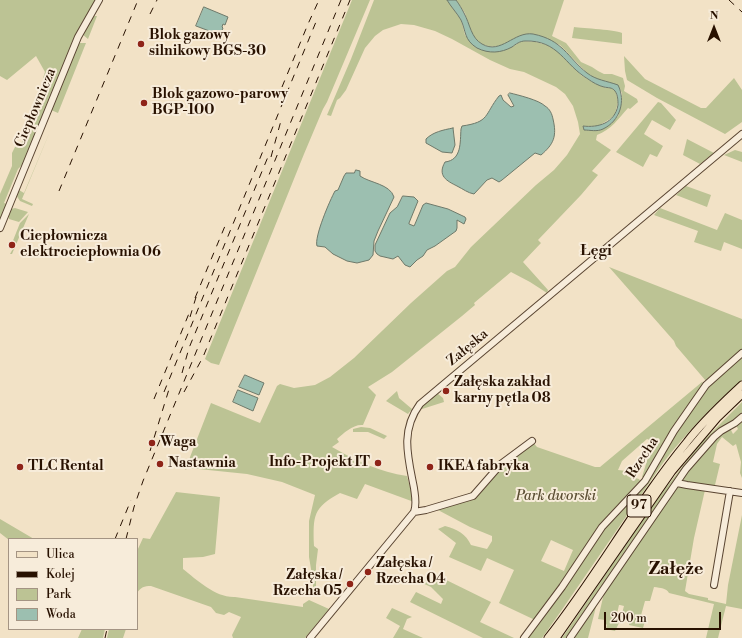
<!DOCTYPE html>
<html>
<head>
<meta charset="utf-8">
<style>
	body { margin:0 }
	#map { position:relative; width:742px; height:638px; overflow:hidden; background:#f2e2c6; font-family:"Libre Bodoni",serif }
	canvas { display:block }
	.legend { position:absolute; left:8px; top:538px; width:130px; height:92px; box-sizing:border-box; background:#f7ecda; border:1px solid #a49483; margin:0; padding:5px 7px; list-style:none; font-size:12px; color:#281100 }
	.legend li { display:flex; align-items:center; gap:8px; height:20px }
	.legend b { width:20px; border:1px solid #a49483 }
	.north { position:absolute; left:694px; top:8px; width:40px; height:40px; -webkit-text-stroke:3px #f7ecda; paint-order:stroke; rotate:0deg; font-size:11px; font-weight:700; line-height:16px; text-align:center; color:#281100 }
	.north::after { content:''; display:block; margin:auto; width:14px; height:18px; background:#281100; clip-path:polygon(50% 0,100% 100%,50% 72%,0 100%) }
	.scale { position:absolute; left:604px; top:612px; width:117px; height:18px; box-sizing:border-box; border:2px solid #281100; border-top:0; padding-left:5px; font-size:12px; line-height:14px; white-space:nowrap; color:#281100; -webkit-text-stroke:3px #f7ecda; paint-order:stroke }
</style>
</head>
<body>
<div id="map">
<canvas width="742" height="638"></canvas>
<ul class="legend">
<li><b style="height:5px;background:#f2e2c6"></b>Ulica</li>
<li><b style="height:5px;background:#281100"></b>Kolej</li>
<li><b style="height:11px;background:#bcc394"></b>Park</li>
<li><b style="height:11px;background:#9cbfb0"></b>Woda</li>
</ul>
<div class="north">N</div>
<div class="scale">200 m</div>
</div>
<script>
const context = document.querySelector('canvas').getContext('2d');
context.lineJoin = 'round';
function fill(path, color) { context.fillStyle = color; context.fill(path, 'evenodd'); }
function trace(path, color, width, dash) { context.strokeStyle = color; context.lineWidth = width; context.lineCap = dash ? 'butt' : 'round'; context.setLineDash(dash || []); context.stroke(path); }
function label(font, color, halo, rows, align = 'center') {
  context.font = font + ' "Libre Bodoni",serif'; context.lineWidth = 4; context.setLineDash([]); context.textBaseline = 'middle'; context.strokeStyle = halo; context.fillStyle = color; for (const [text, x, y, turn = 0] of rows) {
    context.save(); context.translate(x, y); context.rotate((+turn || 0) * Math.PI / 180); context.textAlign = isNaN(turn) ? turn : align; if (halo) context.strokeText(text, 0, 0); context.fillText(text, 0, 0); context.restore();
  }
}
fill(new Path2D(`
	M 0,0 L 96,0 L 78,31 L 23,164 L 18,169 L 4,203 L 7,204 L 0,221 L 0,194 L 12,166 L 12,153 L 16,145 L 21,144 L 46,83 L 43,78 L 45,72 L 36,56 L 7,80 L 0,76 Z
	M 352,0 L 370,0 L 327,102 L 323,109 L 304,154 L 219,365 L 211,363 L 205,359 Z
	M 374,0 L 447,0 L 461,20 L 465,35 L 477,48 L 514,46 L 521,41 L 536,42 L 547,45 L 558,51 L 581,75 L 589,80 L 603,87 L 612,88 L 616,92 L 618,102 L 615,114 L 610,119 L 598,126 L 583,126 L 584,130 L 610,124 L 618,116 L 622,101 L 622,93 L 618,86 L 599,80 L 588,74 L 560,45 L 533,34 C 514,41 486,58 472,34 C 469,27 467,20 465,13 C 462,9 459,4 456,0 L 564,0 L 552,36 L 566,43 L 581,62 L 592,67 L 598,71 L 604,74 L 612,74 L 623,78 L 625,86 L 624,91 L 637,99 L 638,102 L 630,109 L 628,108 C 619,118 611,130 597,135 L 596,140 L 611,150 L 592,171 L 598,175 L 581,195 L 538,240 L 541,243 L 523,262 L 548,290 L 547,293 L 530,282 L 511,272 L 474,303 L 475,305 L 462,316 L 392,372 L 368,387 L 376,395 L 363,425 C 353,424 344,433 337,439 L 339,442 L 332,447 C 356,461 380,472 407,476 L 414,502 L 365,484 L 357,499 L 340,493 C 313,508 313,515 314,546 L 318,549 L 316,565 L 316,597 L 313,593 L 313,581 L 309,557 L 309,521 L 315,495 L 282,482 L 247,474 L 189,468 L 185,470 L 211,403 L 260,423 L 277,386 L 280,384 L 294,388 L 315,385 L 330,377 L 354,358 L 411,303 L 447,271 L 455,267 L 471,247 L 536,185 L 554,170 L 567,155 L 580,134 L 578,122 L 573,106 L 565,94 L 556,87 L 524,72 L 510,69 L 490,60 L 452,39 L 435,31 L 414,25 L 401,24 L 383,30 L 375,36 L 365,48 L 346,90 L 340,98 L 337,100 L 331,116 L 327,115 L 351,59 Z
	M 92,16 L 97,16 L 88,39 L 82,34 Z
	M 574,27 C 582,28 618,30 622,33 L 622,44 L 572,38 Z
	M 80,43 L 86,43 L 58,113 L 51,110 L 78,44 Z
	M 624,56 L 645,79 L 701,108 L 706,108 L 734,78 L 742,90 L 742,122 L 725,134 L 657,98 L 627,80 L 625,71 Z
	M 658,102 L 661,103 L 676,120 L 670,130 L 652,120 L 644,134 L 663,146 L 657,157 L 650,154 L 643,167 L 616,152 Z
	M 51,129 L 22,199 L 33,204 L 32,206 L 20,201 L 16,195 L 23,177 L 19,190 L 24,193 Z
	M 687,139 L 714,153 L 700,164 L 683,155 Z
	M 735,150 L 742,152 L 742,162 L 724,155 Z
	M 686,186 L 711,195 L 707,207 L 676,195 Z
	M 15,208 L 28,212 L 19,222 L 9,219 L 8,215 L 11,209 Z
	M 660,208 L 717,230 L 725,213 L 742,220 L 742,249 L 724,242 L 721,251 L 694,242 L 698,231 L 654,215 Z
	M 29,214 L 12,254 L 10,254 L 15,245 L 12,243 L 20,223 Z
	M 609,267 L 742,319 L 742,349 L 706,381 L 676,346 L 674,341 Z
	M 742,356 L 742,380 C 713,405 686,433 663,463 L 559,614 L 542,638 L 527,638 L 540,623 L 605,526 L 631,499 L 705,388 Z
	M 702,382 L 704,384 L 644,477 L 642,477 L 653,441 L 647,439 L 622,461 L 618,470 L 627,471 L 627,476 L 639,479 L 641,482 L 582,553 L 579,555 L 574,566 L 535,620 L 499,603 L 514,570 L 487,558 L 481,571 L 449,557 L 456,543 L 438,529 L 445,526 C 457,529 466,534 471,545 L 487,549 L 492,541 L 492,536 L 470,527 L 438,510 L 463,497 L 476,489 L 531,440 L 537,447 L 595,467 L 600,467 ZM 551,540 L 573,550 L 564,571 L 541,561 Z
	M 397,391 L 399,398 L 412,409 L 408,414 L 386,401 Z
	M 437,393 L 443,398 L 444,402 L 422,409 L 421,408 Z
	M 742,402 L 742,415 L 705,445 L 568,638 L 562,638 L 658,498 L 685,463 L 702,442 Z
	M 742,420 L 742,478 L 740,473 L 741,462 L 736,444 L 733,446 L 722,437 L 717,444 L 713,462 L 720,464 L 715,485 L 713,486 L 684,483 L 682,479 L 715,438 L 728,429 L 731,430 L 733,434 L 738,429 L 736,425 Z
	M 361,427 L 370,428 L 387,436 L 384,439 L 368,432 L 353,432 L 353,429 Z
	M 678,485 L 705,490 L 694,538 L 685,591 L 689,594 L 708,598 L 708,600 L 726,604 L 728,585 L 742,515 L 742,609 L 726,606 L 718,638 L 706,638 L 714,604 L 669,593 C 666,588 661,588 654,587 L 650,601 L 645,601 L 640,619 L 645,621 L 643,628 L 629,625 L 630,619 L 621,617 L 624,606 L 620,605 L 619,605 L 616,618 L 621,619 L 615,631 L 606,629 L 607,625 L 605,623 L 605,620 L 598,619 L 604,593 Z
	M 176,492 L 220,497 L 215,554 L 203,557 L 183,558 L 183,569 C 197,580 216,598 235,597 L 303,607 L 303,604 L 309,600 L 329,609 L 305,638 L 233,638 L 232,635 L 241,617 L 229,612 L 224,615 L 216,613 L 211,607 L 151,586 C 144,586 141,587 137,593 L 137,551 L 143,538 L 150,539 Z
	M 0,519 L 34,539 L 9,540 L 0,533 Z
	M 430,572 L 491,602 L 480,622 L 514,638 L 483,638 L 410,602 L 416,592 L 441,604 L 443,599 L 431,587 L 420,582 L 423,577 L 427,578 Z
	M 597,603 L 588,638 L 572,638 Z
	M 392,608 L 412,617 L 407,619 L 403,629 L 423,638 L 393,638 L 400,626 L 386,618 Z
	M 82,629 L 105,629 L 103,638 L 78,638 Z
	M 109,629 L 126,629 L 123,638 L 107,638 Z`), '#bcc394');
const water = new Path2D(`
	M 447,0 L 456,0 C 459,4 462,9 464,13 C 470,24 471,38 482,44 C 501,55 514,31 533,34 C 563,40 567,57 587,73 C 596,80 607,81 618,85 C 626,101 620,121 603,129 C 597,132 590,130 584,130 L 583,126 C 598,128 615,123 618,105 C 618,101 618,95 615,91 C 612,87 608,88 604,87 C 599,86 592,82 588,79 C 564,65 559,40 525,41 C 520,41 516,44 512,47 C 501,53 489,54 477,48 C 464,40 466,31 461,20 C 457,13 451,7 447,0 Z
	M 204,7 L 228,17 L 225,25 L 223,24 L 222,27 L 223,28 L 220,35 L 196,26 Z
	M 510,93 C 518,95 539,100 545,106 C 550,109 552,114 553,119 C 557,136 554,144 541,155 L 535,153 L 502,180 L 499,182 L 492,178 L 487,180 L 474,194 C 468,193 463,189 457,186 C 447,181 437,176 445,162 C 462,160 460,142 461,129 L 462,126 C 490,122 484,115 499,96 L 501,95 L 503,100 L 511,107 L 514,106 L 508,95 Z
	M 453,128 L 455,145 L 452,153 L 442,152 L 426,143 L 426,139 C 433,132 443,130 453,128 Z
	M 356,170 L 360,171 L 360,176 C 370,183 390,184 394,197 L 378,231 L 374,241 L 373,255 L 369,260 L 357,263 L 347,261 L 333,254 L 325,247 L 317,246 C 314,237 330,200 335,191 L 338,190 L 344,176 L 346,173 L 354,173 Z
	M 403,196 L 414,197 L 418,201 L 409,223 L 409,224 L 414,226 L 415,224 L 423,205 L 426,203 L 448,209 L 465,217 L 466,219 L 464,224 L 457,220 L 457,228 L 456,231 L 435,246 L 427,250 L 423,256 L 417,260 L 410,267 L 405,265 L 398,256 L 393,259 L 380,256 L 377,254 L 375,251 L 375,245 L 390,213 L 397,207 Z
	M 245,375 L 264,383 L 259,395 L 239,387 Z
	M 238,390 L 258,398 L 253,411 L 233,402 Z`);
fill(water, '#9cbfb0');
trace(water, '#6e796a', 1);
const minor = new Path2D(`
	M 0,228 L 78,37 L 99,0
	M 677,483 L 687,485 L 742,493
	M 414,512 L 426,510 L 473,496 L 501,464 L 532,441
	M 714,585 L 730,491
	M 310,638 L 414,512 C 417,504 415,496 414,488 C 408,457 400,431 420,404 L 742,134
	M 524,638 L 562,587 L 602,527 L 645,481 L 674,431 L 706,385 L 742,353
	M 570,638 L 686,469 L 714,437 L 721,431 L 735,423 L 742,417`);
const major = new Path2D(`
	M 548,638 C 598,575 636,504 687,442 C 703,421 723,403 742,385
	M 556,638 L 672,471 L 717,418 L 742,394`);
trace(minor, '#5a4532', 8);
trace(major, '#281100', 9);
trace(minor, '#f7ecda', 6);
trace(major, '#f2e2c6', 7);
trace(new Path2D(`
	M 729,0 L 742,12
	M 150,14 L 157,0
	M 282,87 L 308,24 L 319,0
	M 271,157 L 282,117
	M 59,191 L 138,0
	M 195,298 L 225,226
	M 190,317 L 197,294
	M 182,373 L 189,348 L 270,152
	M 164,392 L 318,17
	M 184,392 L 203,357 L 350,0
	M 154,399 L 190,311
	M 150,451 L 170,386
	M 115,539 L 131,500
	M 126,539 L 134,507 L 143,481 L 341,0
	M 105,638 L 107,629`), '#281100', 1, [7, 7]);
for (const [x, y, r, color] of [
	[141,44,4,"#8f2418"],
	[144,103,4,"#8f2418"],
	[12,245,4,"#8f2418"],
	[446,391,4,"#8f2418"],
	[152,443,4,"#8f2418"],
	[378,463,4,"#8f2418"],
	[160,464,4,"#8f2418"],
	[20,467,4,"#8f2418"],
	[430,467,4,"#8f2418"],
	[368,572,4,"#8f2418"],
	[350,584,4,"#8f2418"]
]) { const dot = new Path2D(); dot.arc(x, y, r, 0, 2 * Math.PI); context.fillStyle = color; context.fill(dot); trace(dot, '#f7ecda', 1.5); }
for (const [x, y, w] of [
	[639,506,24]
]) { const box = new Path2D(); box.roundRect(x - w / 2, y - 11, w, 22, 3); context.fillStyle = '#f7ecda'; context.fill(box); trace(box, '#281100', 1); }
label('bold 13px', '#281100', null, [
	["97",639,506]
]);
label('bold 14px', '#281100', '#f7ecda', [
	["Blok gazowy",149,36],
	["silnikowy BGS-30",149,52],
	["Blok gazowo-parowy",152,95],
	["BGP-100",152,111],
	["Ciepłownicza",20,237],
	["elektrociepłownia 06",20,253],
	["Załęska zakład",454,383],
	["karny pętla 08",454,399],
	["Waga",160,443],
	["Info-Projekt IT",370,463,"right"],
	["Nastawnia",168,464],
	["TLC Rental",28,467],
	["IKEA fabryka",438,467],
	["Załęska /",376,564],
	["Rzecha 04",376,580],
	["Załęska /",342,576,"right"],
	["Rzecha 05",342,592,"right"]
], 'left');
label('14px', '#281100', '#f7ecda', [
	["Ciepłownicza",36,108,-67],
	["Załęska",468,348,-40],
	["Rzecha",643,458,-57]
]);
label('italic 14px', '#5c4f34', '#f7ecda', [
	["Park dworski",556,497]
]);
label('bold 15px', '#281100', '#f7ecda', [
	["Łęgi",596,251]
]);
label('bold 18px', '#281100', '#f7ecda', [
	["Załęże",676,570]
]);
</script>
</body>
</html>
